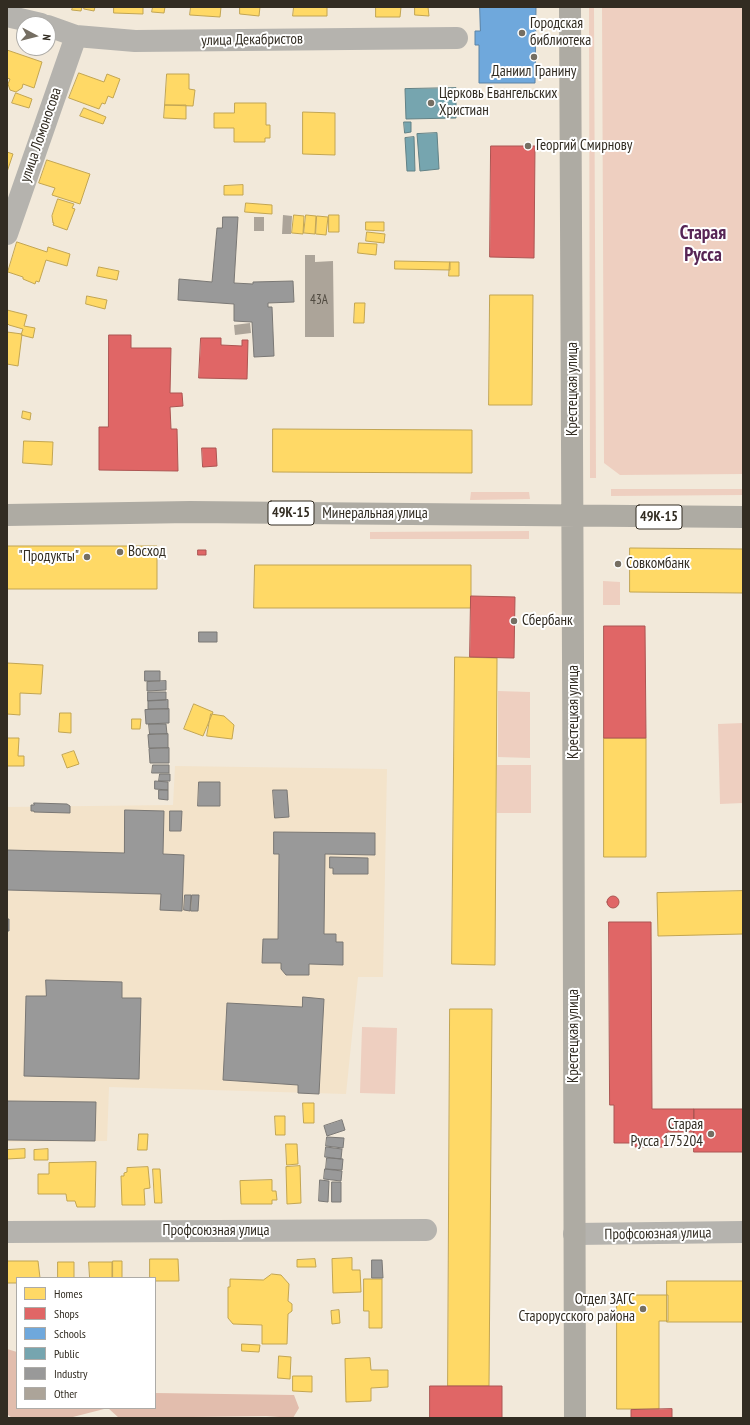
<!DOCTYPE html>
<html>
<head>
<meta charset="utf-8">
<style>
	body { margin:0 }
	#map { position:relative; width:750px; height:1425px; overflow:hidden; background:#f2e9da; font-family:"PT Sans Narrow",sans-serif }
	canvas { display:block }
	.frame { position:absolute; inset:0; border:8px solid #322c22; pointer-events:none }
	.legend { position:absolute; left:16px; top:1277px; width:140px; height:132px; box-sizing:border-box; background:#fff; border:1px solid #adaba7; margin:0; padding:5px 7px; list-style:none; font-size:12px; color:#322c22 }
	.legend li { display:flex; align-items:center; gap:8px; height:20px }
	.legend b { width:20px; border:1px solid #adaba7 }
	.north { position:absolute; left:16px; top:16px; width:40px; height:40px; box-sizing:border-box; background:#fff; border:1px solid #adaba7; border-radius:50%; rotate:97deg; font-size:11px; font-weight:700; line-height:16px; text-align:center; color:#322c22 }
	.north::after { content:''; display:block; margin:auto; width:14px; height:18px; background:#756e62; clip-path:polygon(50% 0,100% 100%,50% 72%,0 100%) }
</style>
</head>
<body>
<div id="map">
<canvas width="750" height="1425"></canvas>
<div class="frame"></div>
<ul class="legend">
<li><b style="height:11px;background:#ffd966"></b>Homes</li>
<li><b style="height:11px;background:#e06666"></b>Shops</li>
<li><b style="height:11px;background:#6fa8dc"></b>Schools</li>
<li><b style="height:11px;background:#76a5af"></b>Public</li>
<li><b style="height:11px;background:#999"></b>Industry</li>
<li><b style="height:11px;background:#aca499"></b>Other</li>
</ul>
<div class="north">N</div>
</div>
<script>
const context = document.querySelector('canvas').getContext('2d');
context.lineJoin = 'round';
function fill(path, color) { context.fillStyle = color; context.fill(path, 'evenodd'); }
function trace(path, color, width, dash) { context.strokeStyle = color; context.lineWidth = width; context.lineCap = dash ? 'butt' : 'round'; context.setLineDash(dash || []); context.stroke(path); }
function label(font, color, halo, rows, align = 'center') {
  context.font = font + ' "PT Sans Narrow",sans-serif'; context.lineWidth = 4; context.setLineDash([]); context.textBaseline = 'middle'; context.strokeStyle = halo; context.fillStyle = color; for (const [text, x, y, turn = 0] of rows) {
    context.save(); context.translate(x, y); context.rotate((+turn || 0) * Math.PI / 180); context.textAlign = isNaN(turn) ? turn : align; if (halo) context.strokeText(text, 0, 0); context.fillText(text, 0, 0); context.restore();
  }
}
fill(new Path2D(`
	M 175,766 L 387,769 L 383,977 L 358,977 L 346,1094 L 109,1087 L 107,1141 L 7,1142 L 7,807 L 173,805 Z`), '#f3e3ca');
fill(new Path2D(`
	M 589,7 L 594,7 L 596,478 L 590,478 Z
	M 602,7 L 743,7 L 743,474 L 620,475 L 604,463 Z
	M 611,489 L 743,489 L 743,495 L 611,496 Z
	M 471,492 L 529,492 L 530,499 L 470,500 Z
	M 529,531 L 529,539 L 370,539 L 370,532 Z
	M 603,581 L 620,582 L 620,605 L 603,605 Z
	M 498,691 L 530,692 L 530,758 L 498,757 Z
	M 743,723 L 743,803 L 720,804 L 718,724 Z
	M 497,765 L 531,765 L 531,813 L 497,813 Z
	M 362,1027 L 397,1028 L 395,1094 L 360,1093 Z`), '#eecfc0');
fill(new Path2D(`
	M 7,1349 L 17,1352 L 17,1408 L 155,1408 L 155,1393 L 294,1395 L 299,1408 L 293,1418 L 266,1416 L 119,1418 L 108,1408 L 69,1418 L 12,1418 L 7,1414 Z`), '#e2bdad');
const homes = new Path2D(`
	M 73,7 L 82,7 L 81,11 L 72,10 Z
	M 85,7 L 95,7 L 94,11 L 84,9 Z
	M 114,7 L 143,7 L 143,14 L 114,13 Z
	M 153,7 L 165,7 L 164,13 L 152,12 Z
	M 191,7 L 221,7 L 220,17 L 190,15 Z
	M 240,7 L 260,7 L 259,16 L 240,14 Z
	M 294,7 L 327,7 L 327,16 L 293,16 Z
	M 376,7 L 401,7 L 400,17 L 376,17 Z
	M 415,7 L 428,7 L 429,16 L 415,15 Z
	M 7,50 L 42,62 L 34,88 L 23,84 L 22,88 L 16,92 L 10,90 L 8,84 L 10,79 L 7,78 Z
	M 79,73 L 104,82 L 107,74 L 120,79 L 113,98 L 108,96 L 105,104 L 102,103 L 99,109 L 69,98 Z
	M 167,74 L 189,74 L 189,89 L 195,90 L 193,106 L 165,105 Z
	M 16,93 L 32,99 L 29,108 L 12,103 Z
	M 235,103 L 266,103 L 266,125 L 270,125 L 270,138 L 265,138 L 265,142 L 234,142 L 234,128 L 214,128 L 214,113 L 234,113 Z
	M 165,105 L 186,105 L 186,119 L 164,118 Z
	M 84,108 L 106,117 L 103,124 L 80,116 Z
	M 303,112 L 335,113 L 335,155 L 303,154 Z
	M 7,152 L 13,154 L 7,172 Z
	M 47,160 L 90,174 L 80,204 L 52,195 L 55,188 L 39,183 Z
	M 243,185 L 243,195 L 224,195 L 224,186 Z
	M 58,199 L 74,204 L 72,208 L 75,209 L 67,230 L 53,225 L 54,223 L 53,223 L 52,216 Z
	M 246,203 L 272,205 L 272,214 L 245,212 Z
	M 294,215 L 304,216 L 303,234 L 292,233 Z
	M 306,215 L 316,216 L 315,234 L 304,233 Z
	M 329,215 L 339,215 L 339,232 L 329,232 Z
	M 317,216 L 328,217 L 326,235 L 316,234 Z
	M 366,222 L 384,222 L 384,231 L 366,230 Z
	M 367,232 L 385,234 L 384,243 L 366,241 Z
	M 17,242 L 47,252 L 48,247 L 70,254 L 67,266 L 46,260 L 39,282 L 36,281 L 35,284 L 23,279 L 23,277 L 8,272 Z
	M 359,243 L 377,244 L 376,255 L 358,253 Z
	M 395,261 L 450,262 L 450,270 L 395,269 Z
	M 450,262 L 459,262 L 459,276 L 449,276 Z
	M 99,267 L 119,271 L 117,280 L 97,276 Z
	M 490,295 L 533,295 L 532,405 L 489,405 Z
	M 87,296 L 107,300 L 105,309 L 86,304 Z
	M 355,303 L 365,303 L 364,323 L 354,323 Z
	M 7,310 L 27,315 L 24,326 L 35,328 L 33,338 L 21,335 L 23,329 L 9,325 L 7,323 Z
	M 7,332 L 22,334 L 18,366 L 7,364 Z
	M 23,411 L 31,413 L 30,420 L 22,418 Z
	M 273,429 L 472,430 L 472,473 L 273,472 Z
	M 24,441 L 53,442 L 52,465 L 23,463 Z
	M 7,546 L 157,546 L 157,589 L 7,589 Z
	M 630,548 L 743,549 L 743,593 L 630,592 Z
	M 255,565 L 471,565 L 471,608 L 254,608 Z
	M 455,657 L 497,658 L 495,965 L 452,964 Z
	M 7,663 L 43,665 L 41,694 L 20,693 L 20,715 L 7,714 Z
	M 194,704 L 213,712 L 203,736 L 184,729 Z
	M 60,713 L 71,713 L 71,733 L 59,732 Z
	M 211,714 L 224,716 L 234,725 L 232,739 L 207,736 Z
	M 132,719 L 141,719 L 140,729 L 132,729 Z
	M 7,738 L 19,738 L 18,756 L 24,756 L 24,766 L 7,766 Z
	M 604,738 L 646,738 L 646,857 L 604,857 Z
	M 74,751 L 79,764 L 67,768 L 62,755 Z
	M 743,891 L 743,934 L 658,936 L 657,893 Z
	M 450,1009 L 492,1009 L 489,1386 L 448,1386 Z
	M 303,1103 L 314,1103 L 314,1123 L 304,1123 Z
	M 275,1116 L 285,1116 L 285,1135 L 276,1135 Z
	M 139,1134 L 148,1134 L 147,1150 L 138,1150 Z
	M 286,1144 L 297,1144 L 298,1164 L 287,1165 Z
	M 25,1149 L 25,1158 L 7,1159 L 7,1150 Z
	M 48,1149 L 48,1160 L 34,1160 L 34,1150 Z
	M 96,1162 L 95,1207 L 77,1207 L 75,1201 L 67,1201 L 66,1194 L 38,1194 L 38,1174 L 49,1174 L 49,1163 Z
	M 300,1166 L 301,1203 L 287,1204 L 286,1167 Z
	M 148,1167 L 150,1188 L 144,1189 L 145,1205 L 122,1205 L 121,1176 L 124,1176 L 124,1173 L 127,1172 L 127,1168 Z
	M 153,1169 L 160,1169 L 162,1203 L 155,1203 Z
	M 272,1180 L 272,1191 L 276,1191 L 277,1200 L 272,1200 L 272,1204 L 241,1204 L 240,1181 Z
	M 352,1258 L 352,1270 L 360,1270 L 361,1292 L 333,1293 L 332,1259 Z
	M 150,1259 L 178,1259 L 179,1281 L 155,1281 L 155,1278 L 150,1278 Z
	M 315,1259 L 316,1267 L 297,1267 L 297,1260 Z
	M 7,1261 L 38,1261 L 40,1278 L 17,1278 L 17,1283 L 7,1283 Z
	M 113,1261 L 122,1261 L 122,1278 L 113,1278 Z
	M 58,1262 L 74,1262 L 74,1278 L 58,1278 Z
	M 89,1262 L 112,1262 L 112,1278 L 90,1278 Z
	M 272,1274 L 281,1275 L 289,1284 L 288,1301 L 292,1304 L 292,1311 L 288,1314 L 287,1344 L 262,1344 L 262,1325 L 233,1324 L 228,1318 L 228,1287 L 230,1287 L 230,1279 L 263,1280 Z
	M 364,1279 L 382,1279 L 382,1328 L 369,1328 L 369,1311 L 364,1311 Z
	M 667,1281 L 743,1281 L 743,1322 L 667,1322 Z
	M 617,1295 L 668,1295 L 668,1321 L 659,1321 L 659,1409 L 617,1409 Z
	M 339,1310 L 340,1323 L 332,1324 L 331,1311 Z
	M 242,1344 L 260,1345 L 259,1352 L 242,1351 Z
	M 279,1356 L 291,1357 L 290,1379 L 278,1378 Z
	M 370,1358 L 371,1370 L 388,1370 L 388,1387 L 371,1388 L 371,1401 L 346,1402 L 345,1359 Z
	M 293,1376 L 312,1376 L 312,1392 L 293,1391 Z`);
fill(homes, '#ffd966');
trace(homes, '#c2a552', 1);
const shops = new Path2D(`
	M 491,146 L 535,146 L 534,258 L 490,257 Z
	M 109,335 L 131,335 L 131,348 L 171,348 L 170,393 L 182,393 L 183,406 L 170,407 L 171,429 L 177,429 L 178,471 L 99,470 L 99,427 L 108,427 Z
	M 201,338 L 221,338 L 221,345 L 242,346 L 242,340 L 248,340 L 247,379 L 199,378 Z
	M 202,448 L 216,448 L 217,466 L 203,467 Z
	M 198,550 L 206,550 L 206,555 L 198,555 Z
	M 471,596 L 515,597 L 514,658 L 470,657 Z
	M 604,626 L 645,626 L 646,738 L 604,738 Z
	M607 902a6 6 0 1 1 12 0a6 6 0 1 1-12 0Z
	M 609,922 L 651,922 L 652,1109 L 694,1109 L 694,1132 L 667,1132 L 668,1147 L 635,1147 L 635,1143 L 614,1143 L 614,1105 L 610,1105 Z
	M 694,1109 L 743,1109 L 743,1152 L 694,1152 Z
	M 430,1386 L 502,1386 L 502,1418 L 430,1418 Z
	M 672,1409 L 672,1418 L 631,1418 L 631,1410 Z`);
fill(shops, '#e06666');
trace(shops, '#ac5552', 1);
const schools = new Path2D(`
	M 480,7 L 536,7 L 535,83 L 479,83 L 479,45 L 475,45 L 475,31 L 480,31 Z`);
fill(schools, '#6fa8dc');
trace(schools, '#5d83a4', 1);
const public = new Path2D(`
	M 456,88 L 456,118 L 406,119 L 405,89 Z
	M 404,122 L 411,122 L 411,132 L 405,133 Z
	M 437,133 L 439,169 L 420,171 L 417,134 Z
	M 414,137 L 415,171 L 407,171 L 405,138 Z`);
fill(public, '#76a5af');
trace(public, '#628185', 1);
const industry = new Path2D(`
	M 223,217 L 238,217 L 234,283 L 253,284 L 253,282 L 293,281 L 294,302 L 268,303 L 268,307 L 272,307 L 274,356 L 254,357 L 252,322 L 234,321 L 234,304 L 178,300 L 179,279 L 212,282 L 217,228 L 222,228 Z
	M 199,632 L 217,632 L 217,642 L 199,642 Z
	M 145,671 L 160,671 L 160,681 L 145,681 Z
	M 166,681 L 166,690 L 147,691 L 147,682 Z
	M 148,692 L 166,692 L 166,700 L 148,701 Z
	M 168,700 L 168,709 L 148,709 L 148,701 Z
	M 169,709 L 169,723 L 146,724 L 145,710 Z
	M 149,724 L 166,724 L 167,734 L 150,734 Z
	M 168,734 L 168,748 L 149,748 L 148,735 Z
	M 169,748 L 169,763 L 150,763 L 149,749 Z
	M 153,765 L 169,765 L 169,773 L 152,773 Z
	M 160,774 L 170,774 L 170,781 L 159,781 Z
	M 155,781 L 168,782 L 168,790 L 155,789 Z
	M 199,782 L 220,782 L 220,806 L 198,806 Z
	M 159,790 L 168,790 L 168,800 L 159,799 Z
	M 273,790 L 287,790 L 289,817 L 275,818 Z
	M 34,803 L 67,804 L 70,806 L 70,813 L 34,812 L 34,811 L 31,811 L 31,805 L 34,805 Z
	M 125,810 L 164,811 L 163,854 L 184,855 L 182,911 L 160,910 L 161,894 L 7,890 L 7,850 L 124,853 Z
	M 170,811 L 182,811 L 181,831 L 170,831 Z
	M 274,832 L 375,833 L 375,855 L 325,854 L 324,934 L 336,934 L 336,942 L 343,942 L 343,965 L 309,964 L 309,975 L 286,975 L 281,969 L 281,963 L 262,963 L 263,939 L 278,939 L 279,854 L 274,854 Z
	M 330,857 L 368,858 L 368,874 L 333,874 L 333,868 L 330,868 Z
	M 185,895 L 191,895 L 190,911 L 184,910 Z
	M 192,895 L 199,895 L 198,911 L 191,911 Z
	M 7,919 L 9,919 L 9,931 L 7,931 Z
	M 46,980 L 122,982 L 122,998 L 141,998 L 139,1079 L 24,1076 L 26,996 L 46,996 Z
	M 303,997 L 324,999 L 319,1094 L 298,1093 L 298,1085 L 223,1080 L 227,1003 L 302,1007 Z
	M 7,1101 L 96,1102 L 95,1141 L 7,1140 Z
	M 342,1120 L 345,1130 L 327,1136 L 324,1126 Z
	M 327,1137 L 344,1138 L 343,1148 L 326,1146 Z
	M 326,1147 L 342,1149 L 341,1159 L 325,1157 Z
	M 327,1158 L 343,1159 L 342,1170 L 326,1169 Z
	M 325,1169 L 342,1171 L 341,1181 L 324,1179 Z
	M 320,1180 L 329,1181 L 328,1202 L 319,1201 Z
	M 332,1182 L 341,1182 L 341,1202 L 332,1202 Z
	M 372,1260 L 382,1260 L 383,1278 L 372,1278 Z`);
fill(industry, '#999');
trace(industry, '#7a7875', 1);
fill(new Path2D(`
	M 283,215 L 292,216 L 291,234 L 282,234 Z
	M 254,217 L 264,217 L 264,231 L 254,231 Z
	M 305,255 L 315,255 L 315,262 L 333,261 L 334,337 L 305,337 Z
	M 250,323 L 251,333 L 235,335 L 234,325 Z`), '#aca499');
trace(new Path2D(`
	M 7,16 L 41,24
	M 48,26 L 76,36 L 135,41 L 457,38
	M 7,234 L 76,36
	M 7,1232 L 426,1230
	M 574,1234 L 743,1232`), '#b5b3ae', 22);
trace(new Path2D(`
	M 570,7 C 574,477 573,948 575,1418
	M 7,515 L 190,512 L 743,517`), '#aeaba3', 22);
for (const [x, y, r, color] of [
	[522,33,4,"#756e62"],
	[534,57,4,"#756e62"],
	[431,103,4,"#756e62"],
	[528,146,4,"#756e62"],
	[120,552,4,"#756e62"],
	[87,557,4,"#756e62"],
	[618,564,4,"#756e62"],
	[514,621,4,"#756e62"],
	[711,1134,4,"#756e62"],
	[643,1309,4,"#756e62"]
]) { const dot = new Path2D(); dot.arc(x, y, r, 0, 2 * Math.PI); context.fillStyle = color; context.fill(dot); trace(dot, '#fff', 1.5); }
label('13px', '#504a40', null, [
	["43А",319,300]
]);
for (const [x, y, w] of [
	[291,513,46],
	[659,517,46]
]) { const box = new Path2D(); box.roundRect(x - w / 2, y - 12, w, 24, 3); context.fillStyle = '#fff'; context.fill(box); trace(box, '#322c22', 1); }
label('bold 14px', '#322c22', null, [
	["49К-15",291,513],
	["49К-15",659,517]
]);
label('15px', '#322c22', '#fff', [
	["Городская",530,24],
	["библиотека",530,41],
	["Даниил Гранину",534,72,"center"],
	["Церковь Евангельских",439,94],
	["Христиан",439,111],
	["Георгий Смирнову",536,146],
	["Восход",128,552],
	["\"Продукты\"",79,557,"right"],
	["Совкомбанк",626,564],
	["Сбербанк",522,621],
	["Старая",703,1125,"right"],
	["Русса 175204",703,1142,"right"],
	["Отдел ЗАГС",635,1300,"right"],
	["Старорусского района",635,1317,"right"]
], 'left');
label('15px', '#322c22', '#fff', [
	["улица Декабристов",252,40,-1],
	["улица Ломоносова",41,135,-71],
	["Крестецкая улица",573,389,-90],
	["Минеральная улица",375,514],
	["Крестецкая улица",574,712,-90],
	["Крестецкая улица",574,1036,-90],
	["Профсоюзная улица",216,1231],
	["Профсоюзная улица",658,1234,-1]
]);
label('bold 19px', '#572555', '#fff', [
	["Старая",703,234],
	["Русса",703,256]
]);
</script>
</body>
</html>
